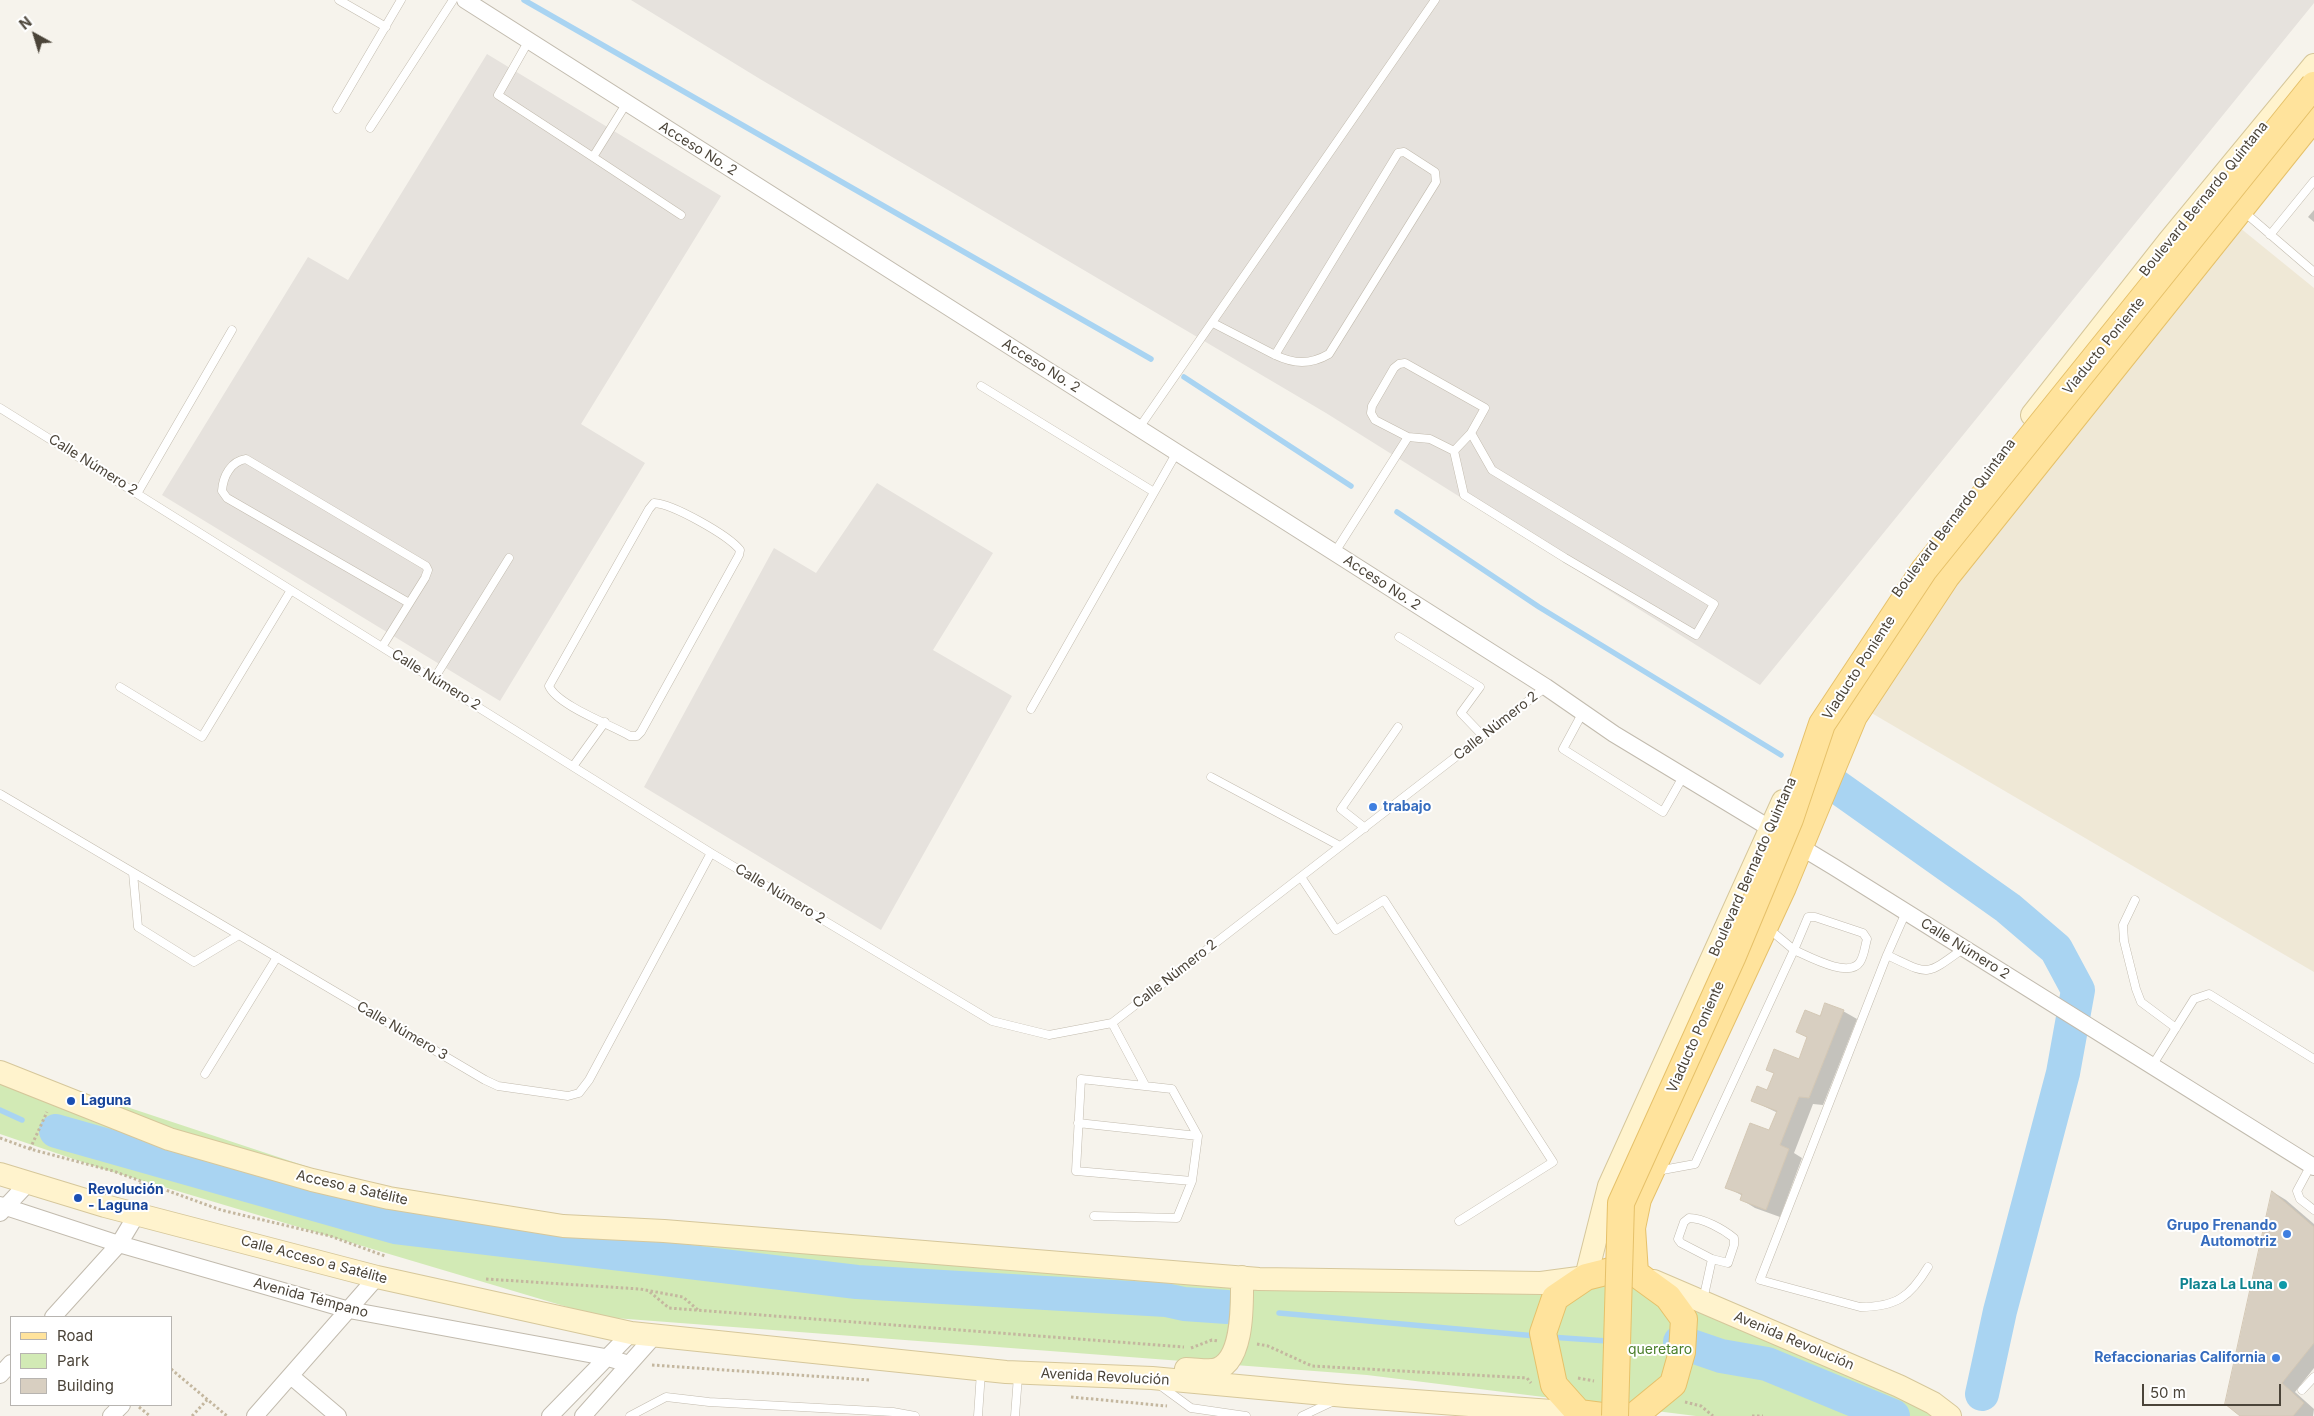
<!DOCTYPE html>
<html>
<head>
<meta charset="utf-8">
<style>
	body { margin:0 }
	#map { position:relative; width:2314px; height:1416px; overflow:hidden; background:#f6f3ec; font-family:Inter,sans-serif }
	canvas { display:block }
	.legend { position:absolute; left:10px; top:1316px; width:162px; height:90px; box-sizing:border-box; background:#fff; border:1px solid #b7b4b0; margin:0; padding:6px 9px; list-style:none; font-size:15px; color:#4b4439 }
	.legend li { display:flex; align-items:center; gap:10px; height:25px }
	.legend b { width:25px; border:1px solid #b7b4b0 }
	.north { position:absolute; left:10px; top:10px; width:50px; height:50px; -webkit-text-stroke:4px #fff; paint-order:stroke; rotate:321deg; font-size:14px; font-weight:700; line-height:20px; text-align:center; color:#4b4439 }
	.north::after { content:''; display:block; margin:auto; width:18px; height:22px; background:#4b4439; clip-path:polygon(50% 0,100% 100%,50% 72%,0 100%) }
	.scale { position:absolute; left:2142px; top:1384px; width:139px; height:22px; box-sizing:border-box; border:2px solid #4b4439; border-top:0; padding-left:6px; font-size:15px; line-height:18px; white-space:nowrap; color:#4b4439; -webkit-text-stroke:4px #fff; paint-order:stroke }
</style>
</head>
<body>
<div id="map">
<canvas width="2314" height="1416"></canvas>
<ul class="legend">
<li><b style="height:6px;background:#ffe39c"></b>Road</li>
<li><b style="height:14px;background:#d2eab5"></b>Park</li>
<li><b style="height:14px;background:#d8cfc1"></b>Building</li>
</ul>
<div class="north">N</div>
<div class="scale">50 m</div>
</div>
<script>
const context = document.querySelector('canvas').getContext('2d');
context.lineJoin = 'round';
function fill(path, color) { context.fillStyle = color; context.fill(path, 'evenodd'); }
function trace(path, color, width, dash) { context.strokeStyle = color; context.lineWidth = width; context.lineCap = dash ? 'butt' : 'round'; context.setLineDash(dash || []); context.stroke(path); }
function label(font, color, halo, rows, align = 'center') {
  context.font = font + ' Inter,sans-serif'; context.lineWidth = 4; context.setLineDash([]); context.textBaseline = 'middle'; context.strokeStyle = halo; context.fillStyle = color; for (const [text, x, y, turn = 0] of rows) {
    context.save(); context.translate(x, y); context.rotate((+turn || 0) * Math.PI / 180); context.textAlign = isNaN(turn) ? turn : align; if (halo) context.strokeText(text, 0, 0); context.fillText(text, 0, 0); context.restore();
  }
}
fill(new Path2D(`
	M 631,0 L 2314,0 L 2314,3 L 1760,685 L 1326,413 L 760,79 Z
	M 487,54 L 721,196 L 581,424 L 645,463 L 500,701 L 162,495 L 308,257 L 348,280 Z
	M 877,483 L 993,553 L 933,650 L 1012,696 L 881,930 L 644,787 L 774,548 L 816,573 Z`), '#e6e2dd');
fill(new Path2D(`
	M 2234,223 L 2314,288 L 2314,972 L 1863,708 L 1929,606 Z`), '#efe8d6');
fill(new Path2D(`
	M 0,1065 L 411,1201 L 1086,1265 L 1674,1289 L 1953,1416 L 1696,1416 L 1367,1375 L 601,1317 L 100,1168 L 0,1134 Z`), '#d2eab5');
fill(new Path2D(`
	M 2314,210 L 2314,222 L 2308,217 Z
	M 1843,1011 L 1857,1019 L 1823,1105 L 1813,1104 L 1794,1153 L 1802,1158 L 1780,1217 L 1755,1208 L 1742,1200 L 1743,1196 L 1726,1187 L 1770,1132 L 1778,1113 L 1753,1101 L 1768,1092 L 1800,1061 L 1808,1038 L 1798,1032 L 1820,1018 Z
	M 2273,1192 L 2286,1200 L 2314,1224 L 2314,1368 L 2295,1392 L 2314,1409 L 2313,1416 L 2242,1416 Z`), '#0003');
trace(new Path2D(`
	M 524,0 L 1151,359
	M 1184,377 L 1351,486
	M 1397,512 L 1539,607 L 1781,755
	M 0,1110 L 22,1120
	M 1279,1313 L 1536,1336
	M 1550,1337 L 1607,1341`), '#a9d4f2', 5.5);
trace(new Path2D(`
	M 1836,786 L 2008,908 L 2056,949 L 2078,990 L 2063,1073 L 2000,1311 L 1982,1394
	M 56,1131 L 395,1227 L 857,1282 L 1166,1300 L 1184,1304 L 1227,1307
	M 1680,1342 L 1721,1356 L 1767,1364 L 1893,1416`), '#a9d4f2', 34);
const building = new Path2D(`
	M 1825,1003 L 1844,1010 L 1809,1098 L 1799,1097 L 1780,1145 L 1789,1149 L 1766,1210 L 1740,1200 L 1742,1194 L 1725,1188 L 1750,1123 L 1769,1130 L 1777,1111 L 1751,1101 L 1757,1086 L 1767,1090 L 1774,1073 L 1766,1070 L 1774,1049 L 1799,1059 L 1807,1037 L 1796,1032 L 1805,1010 L 1820,1016 Z
	M 2272,1191 L 2314,1227 L 2314,1343 L 2282,1383 L 2304,1403 L 2293,1416 L 2240,1416 L 2225,1404 Z`);
fill(building, '#d8cfc1');
trace(building, '#d3c7b4', 1);
const lane = new Path2D(`
	M 339,0 L 386,27
	M 528,42 L 498,95 L 593,157 L 626,104
	M 337,109 L 401,0
	M 370,128 L 453,0
	M 593,157 L 681,215
	M 2243,211 L 2314,272
	M 2270,235 L 2314,181
	M 1213,323 L 1275,355 C 1294,364 1310,365 1329,354 L 1436,182 L 1435,172 L 1404,152 L 1398,153 L 1275,355
	M 1405,363 L 1485,408 L 1471,433 L 1454,451 L 1430,439 L 1408,437 L 1375,420 L 1371,413 L 1372,406 L 1394,368 L 1399,364 Z
	M 981,386 L 1154,492
	M 0,408 L 711,853 L 992,1021 L 1049,1035 L 1112,1023 L 1546,687
	M 1139,428 L 1435,0
	M 1454,451 L 1464,495 L 1565,558 L 1696,635 L 1714,604 L 1492,470 L 1471,433
	M 138,492 L 232,330
	M 654,503 C 673,504 728,535 740,550 L 739,555 L 641,732 L 637,736 L 630,736 C 611,725 557,705 549,686 L 649,509 Z
	M 1335,552 L 1408,437
	M 1399,637 L 1480,687 L 1461,713 L 1483,736
	M 382,647 L 425,578 L 428,570 L 426,566 L 246,459 C 231,461 223,476 222,491 L 227,498 L 409,603
	M 434,679 L 509,558
	M 120,687 L 202,737 L 291,590
	M 1031,709 L 1177,452
	M 1583,712 L 1563,749 L 1663,812 L 1684,775
	M 574,765 L 605,722
	M 1211,777 L 1340,846
	M 0,794 L 485,1080 L 498,1086 L 568,1096 L 579,1093 L 589,1080 L 711,853
	M 1365,828 L 1341,809 L 1398,727
	M 133,873 L 138,927 L 194,962 L 239,935
	M 1301,877 L 1336,930 L 1384,900 L 1553,1162 L 1459,1221
	M 2135,900 L 2123,925 L 2124,941 L 2136,989 L 2141,1002 L 2176,1028
	M 1808,917 L 1815,917 L 1863,933 L 1867,939 C 1865,946 1864,956 1860,962 C 1849,979 1808,956 1794,950 Z
	M 1887,955 L 1906,912
	M 1112,1023 L 1145,1085
	M 2152,1066 L 2194,999 L 2209,994 L 2314,1059
	M 205,1074 L 277,957
	M 1078,1123 L 1198,1136
	M 2311,1165 L 2297,1191 L 2300,1199 L 2314,1210
	M 1657,1171 L 1695,1164 L 1794,950 L 1768,928
	M 1094,1216 L 1177,1218 L 1192,1181 L 1198,1136 L 1172,1089 L 1081,1079 L 1076,1171 L 1192,1181
	M 1689,1218 C 1703,1218 1723,1229 1734,1238 L 1734,1245 L 1728,1263 L 1712,1259 L 1681,1243 L 1678,1239 L 1684,1222 Z
	M 1928,1267 C 1910,1297 1896,1307 1860,1307 L 1760,1280 L 1887,955 C 1930,975 1924,977 1964,948
	M 1703,1300 L 1712,1259
	M 1161,1386 L 1191,1408 L 1246,1416
	M 2302,1390 L 2314,1377
	M 630,1416 L 666,1397 L 709,1402 L 893,1412 L 915,1416
	M 978,1416 L 981,1372
	M 1015,1416 L 1018,1376
	M 1302,1416 L 1334,1401`);
const street = new Path2D(`
	M 465,0 L 1546,687 L 1614,734 L 1834,867 L 2314,1167
	M 0,1205 L 119,1244 L 349,1310 L 605,1357 L 629,1364
	M 0,1213 L 28,1183
	M 53,1317 L 119,1244 L 137,1214
	M 0,1375 L 11,1363
	M 292,1377 L 338,1416
	M 111,1416 L 122,1405
	M 255,1416 L 377,1277
	M 550,1416 L 631,1333
	M 583,1416 L 656,1334`);
const secondary = new Path2D(`
	M 2032,415 L 2168,242 L 2314,65
	M 0,1072 L 169,1139 L 312,1180 L 389,1198 L 563,1226 L 664,1231 L 1259,1279 L 1541,1283 L 1586,1277 L 1609,1186 L 1783,801
	M 0,1174 L 105,1206 L 377,1277 L 631,1333 L 1006,1372 L 1152,1378 L 1346,1396 L 1579,1413 L 1579,1416
	M 1654,1281 L 1899,1386 L 1933,1403 L 1950,1416
	M 1186,1369 C 1195,1369 1205,1371 1213,1370 C 1245,1365 1242,1301 1242,1277`);
const primary = new Path2D(`
	M 1635,1273 L 1632,1228 L 1638,1199 L 1783,887 L 1854,716 L 1946,577 L 2314,117
	M 1602,1416 L 1579,1413 L 1554,1385 L 1543,1333 L 1555,1298 L 1586,1277 L 1614,1270 L 1635,1273 L 1668,1297 L 1684,1319 L 1682,1352 L 1673,1384 L 1634,1416`);
trace(lane, '#c2bbae', 9);
trace(street, '#c2bbae', 18);
trace(secondary, '#d6c79b', 24);
trace(primary, '#e6c16a', 28);
trace(new Path2D(`
	M 0,1138 L 30,1149 L 113,1171 L 221,1210 L 330,1236 L 385,1256
	M 30,1149 L 47,1112
	M 139,1195 L 141,1182
	M 486,1279 L 640,1289 L 683,1297 L 698,1310
	M 650,1292 L 669,1308 L 1184,1347
	M 1257,1344 L 1268,1346 L 1312,1366 L 1527,1378 L 1531,1383
	M 1191,1348 L 1212,1340 L 1218,1341
	M 652,1365 L 870,1380
	M 171,1369 L 227,1416
	M 1578,1378 L 1594,1381
	M 1071,1397 L 1167,1406
	M 1685,1402 L 1701,1406 L 1713,1416
	M 139,1407 L 150,1416
	M 192,1416 L 207,1400
	M 1752,1416 L 1763,1416`), '#c4b79f', 3, [2.5, 2.5]);
trace(lane, '#fff', 8);
trace(street, '#fff', 16);
trace(secondary, '#fff3cd', 22);
trace(primary, '#ffe39c', 26);
const primaryBridge = new Path2D(`
	M 1615,1416 L 1621,1203 L 1732,958 L 1790,819 L 1822,724 L 1924,570 L 2314,85`);
trace(primaryBridge, '#e6c16a', 28, []);
trace(primaryBridge, '#ffe39c', 26);
for (const [x, y, r, color] of [
	[1373,807,5,"#3f7fe0"],
	[71,1101,5,"#1a4fb4"],
	[78,1198,5,"#1a4fb4"],
	[2287,1234,5,"#3f7fe0"],
	[2283,1285,5,"#0f9aa8"],
	[2276,1358,5,"#3f7fe0"]
]) { const dot = new Path2D(); dot.arc(x, y, r, 0, 2 * Math.PI); context.fillStyle = color; context.fill(dot); trace(dot, '#fff', 2); }
label('14px', '#4b4439', '#fff', [
	["Acceso No. 2",698,149,32],
	["Boulevard Bernardo Quintana",2204,199,-51],
	["Viaducto Poniente",2104,346,-51],
	["Acceso No. 2",1041,366,32],
	["Calle Número 2",93,465,32],
	["Boulevard Bernardo Quintana",1954,518,-53],
	["Acceso No. 2",1382,583,33],
	["Viaducto Poniente",1859,668,-57],
	["Calle Número 2",436,680,32],
	["Calle Número 2",1496,726,-38],
	["Boulevard Bernardo Quintana",1753,867,-66],
	["Calle Número 2",780,894,31],
	["Calle Número 2",1965,949,32],
	["Calle Número 2",1175,974,-38],
	["Calle Número 3",402,1031,30],
	["Viaducto Poniente",1696,1037,-66],
	["Acceso a Satélite",352,1188,13],
	["Calle Acceso a Satélite",314,1260,15],
	["Avenida Témpano",311,1298,15],
	["Avenida Revolución",1794,1341,23],
	["Avenida Revolución",1105,1377,3]
]);
label('bold 14px', '#366cbe', '#fff', [
	["trabajo",1383,807,"left"],
	["Grupo Frenando",2277,1226],
	["Automotriz",2277,1242],
	["Refaccionarias California",2266,1358]
], 'right');
label('bold 14px', '#164399', '#fff', [
	["Laguna",81,1101],
	["Revolución",88,1190],
	["- Laguna",88,1206]
], 'left');
label('bold 14px', '#0d838f', '#fff', [
	["Plaza La Luna",2273,1285]
], 'right');
label('14px', '#4a7f2a', '#fff', [
	["queretaro",1660,1350]
]);
</script>
</body>
</html>
